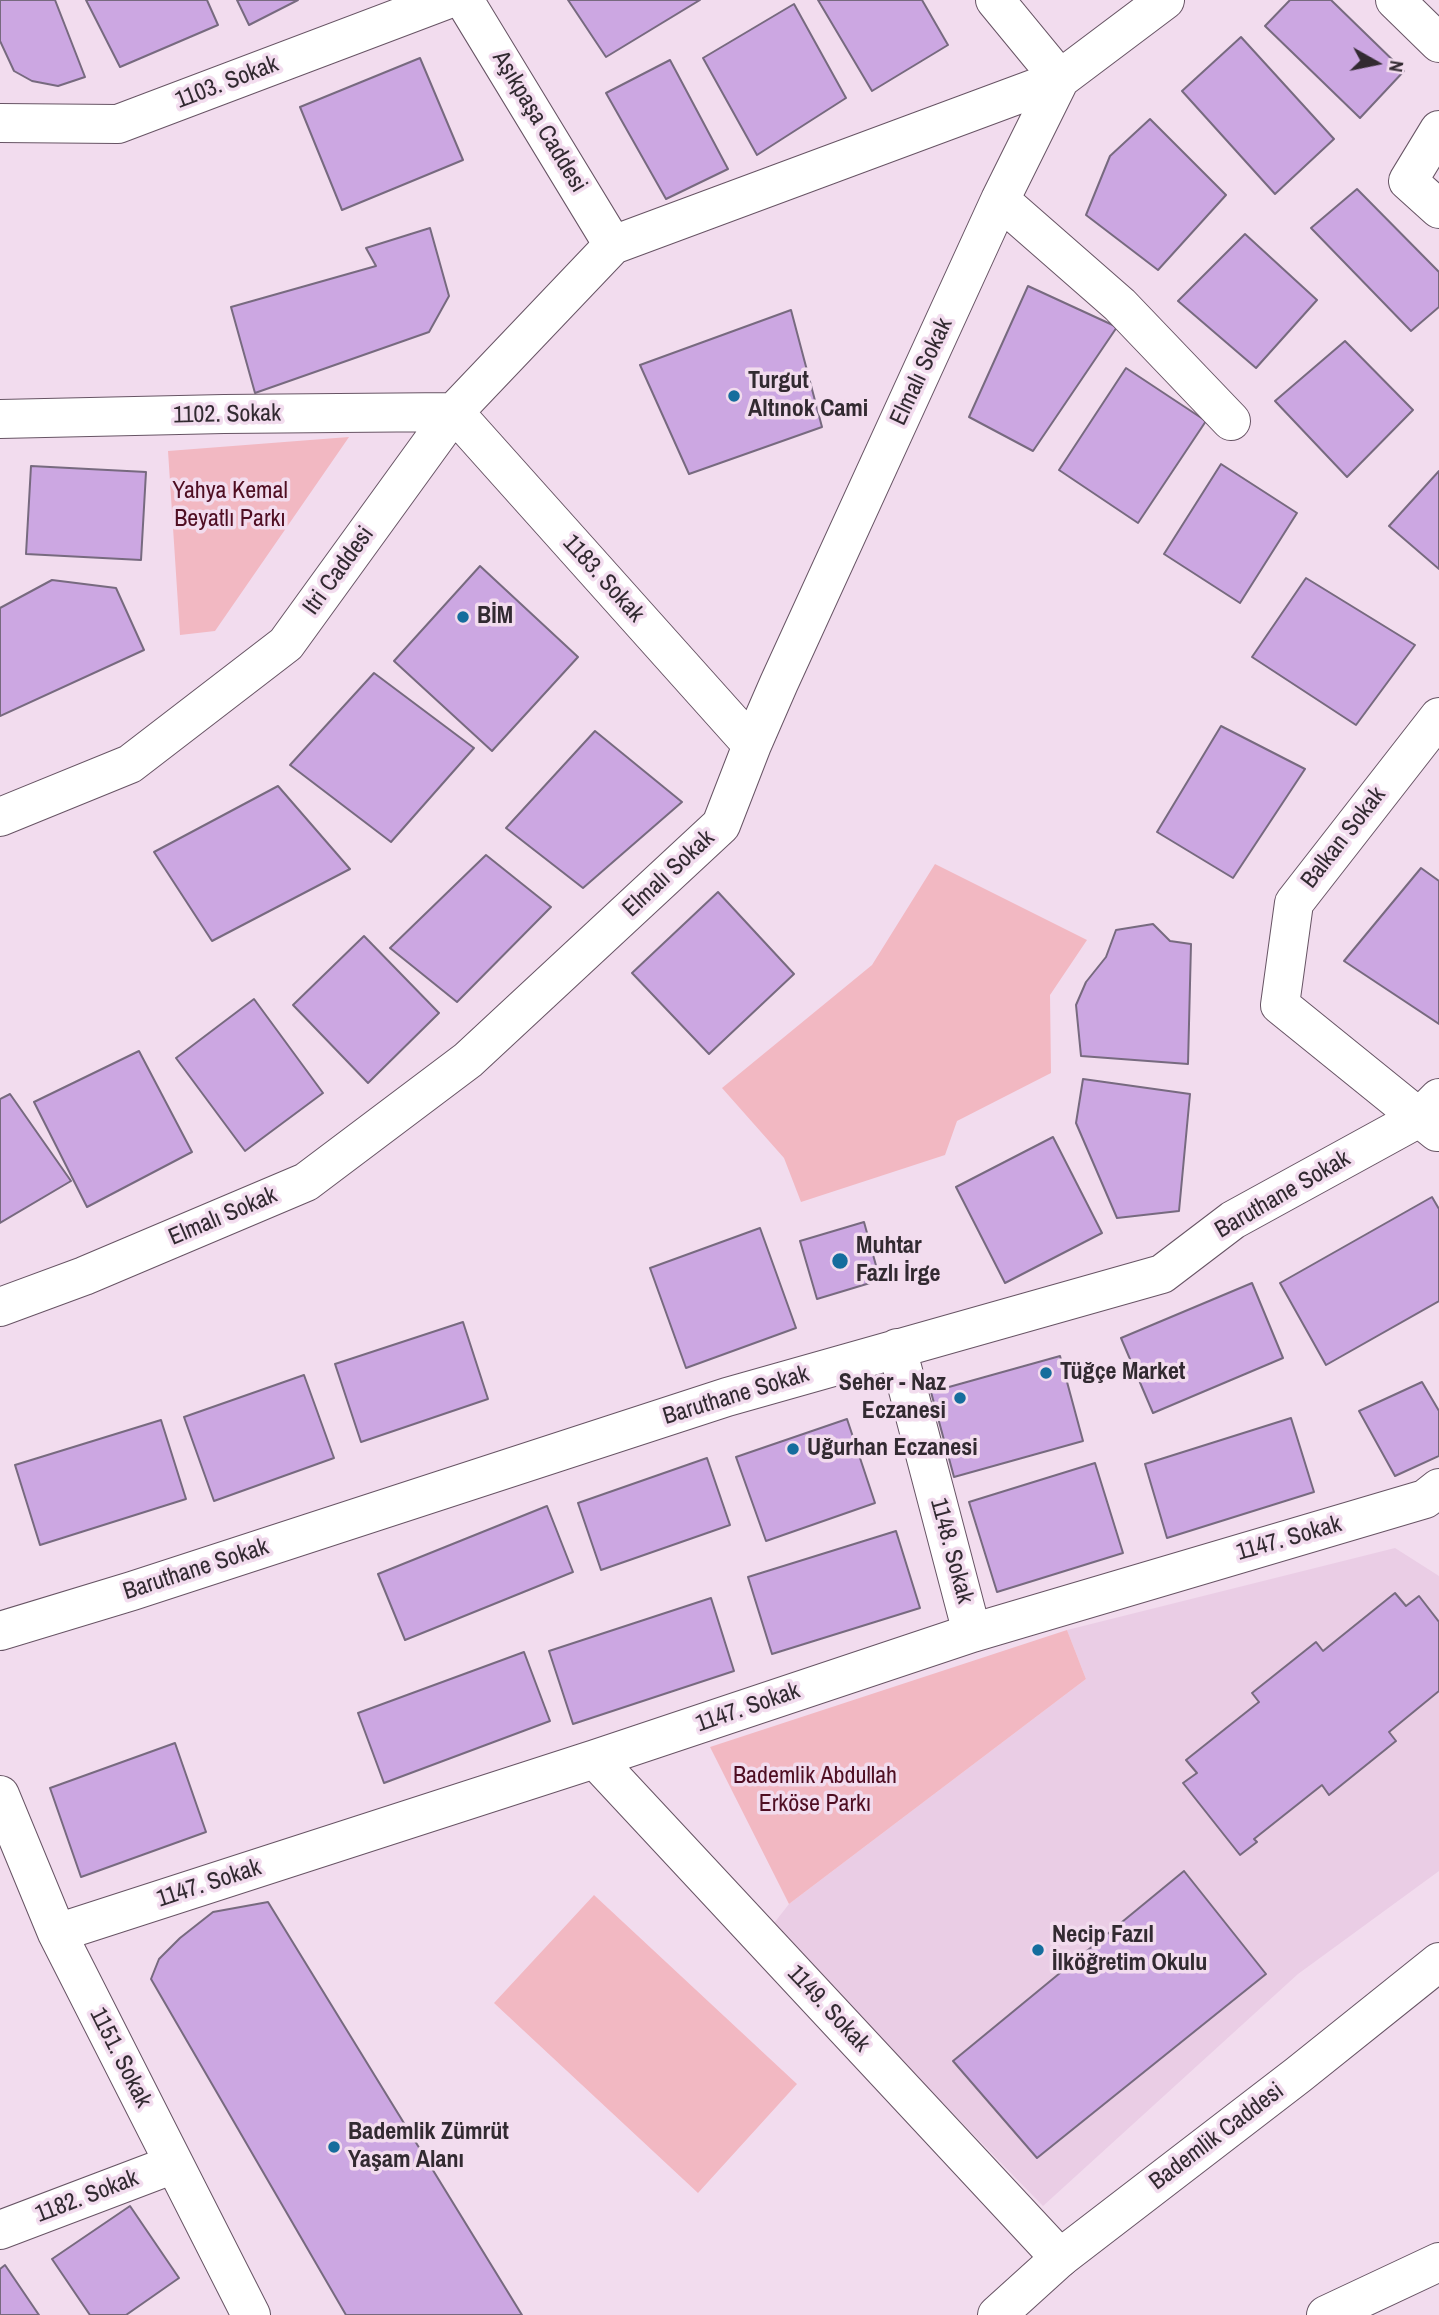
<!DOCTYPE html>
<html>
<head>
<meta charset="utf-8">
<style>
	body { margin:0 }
	#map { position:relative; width:1439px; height:2315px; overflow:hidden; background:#f2dcee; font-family:"Archivo Narrow",sans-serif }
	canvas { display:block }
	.north { position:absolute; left:1341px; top:28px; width:70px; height:70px; -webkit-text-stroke:5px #f2dcee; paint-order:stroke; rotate:99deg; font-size:19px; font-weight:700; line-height:28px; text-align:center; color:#322a31 }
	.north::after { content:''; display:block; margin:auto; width:24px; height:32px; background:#322a31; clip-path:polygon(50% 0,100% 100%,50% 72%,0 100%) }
</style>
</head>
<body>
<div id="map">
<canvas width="1439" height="2315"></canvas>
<div class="north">N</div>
</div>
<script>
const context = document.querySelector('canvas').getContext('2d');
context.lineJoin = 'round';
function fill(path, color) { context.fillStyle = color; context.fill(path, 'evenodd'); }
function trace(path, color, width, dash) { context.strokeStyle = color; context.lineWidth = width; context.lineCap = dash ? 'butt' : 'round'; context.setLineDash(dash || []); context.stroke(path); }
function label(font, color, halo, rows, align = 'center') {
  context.font = font + ' "Archivo Narrow",sans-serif'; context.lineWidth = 7; context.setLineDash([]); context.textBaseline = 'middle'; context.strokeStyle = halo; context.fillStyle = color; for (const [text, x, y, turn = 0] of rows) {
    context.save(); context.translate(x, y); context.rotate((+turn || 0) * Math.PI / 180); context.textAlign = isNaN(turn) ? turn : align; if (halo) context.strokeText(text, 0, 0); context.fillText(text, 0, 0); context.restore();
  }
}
fill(new Path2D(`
	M 1395,1548 L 1439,1576 L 1439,1871 L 1298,1974 L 1043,2206 L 771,1927 L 789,1904 L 1086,1679 L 1067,1630 Z`), '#eacde5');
fill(new Path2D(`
	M 349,437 L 215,631 L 180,635 L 168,451 Z
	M 935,864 L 1087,940 L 1050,995 L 1051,1073 L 957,1121 L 945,1155 L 801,1202 L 784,1158 L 722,1088 L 872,965 Z
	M 1067,1630 L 1086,1679 L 789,1904 L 710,1747 Z
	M 594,1895 L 797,2084 L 698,2193 L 494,2003 Z`), '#f2b8c2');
const building = new Path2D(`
	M 0,0 L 55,0 L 85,77 L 58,86 L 32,81 L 14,71 L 0,41 Z
	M 86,0 L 207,0 L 218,25 L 120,67 Z
	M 237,0 L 298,0 L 249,25 Z
	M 568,0 L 700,0 L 606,57 Z
	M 818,0 L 922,0 L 948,45 L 872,91 Z
	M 1290,0 L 1331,0 L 1404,71 L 1360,118 L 1265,26 Z
	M 794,4 L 846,98 L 757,155 L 703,58 Z
	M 1241,37 L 1334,139 L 1275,194 L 1182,91 Z
	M 420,58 L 463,160 L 342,210 L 300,107 Z
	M 670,60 L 728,169 L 666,199 L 606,93 Z
	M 1150,119 L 1226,195 L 1158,270 L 1086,215 L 1110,156 Z
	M 1357,189 L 1439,272 L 1439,307 L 1411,331 L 1311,228 Z
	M 430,228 L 449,296 L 429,332 L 255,393 L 231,307 L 376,266 L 366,248 Z
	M 1245,234 L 1317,300 L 1256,368 L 1178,301 Z
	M 1028,286 L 1117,327 L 1033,451 L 969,417 Z
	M 791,310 L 822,427 L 689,474 L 640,365 Z
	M 1345,341 L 1413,410 L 1347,477 L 1275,401 Z
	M 1126,368 L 1206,421 L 1138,523 L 1059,470 Z
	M 1221,464 L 1297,513 L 1240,603 L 1164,554 Z
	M 31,466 L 146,472 L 141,560 L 26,554 Z
	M 1439,471 L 1439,569 L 1389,526 Z
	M 480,566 L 578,657 L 492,751 L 394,661 Z
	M 1306,578 L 1415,645 L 1356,725 L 1252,657 Z
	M 52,580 L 116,588 L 144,650 L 0,716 L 0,608 Z
	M 374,673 L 474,748 L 391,842 L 290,765 Z
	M 1221,726 L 1305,769 L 1233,878 L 1157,832 Z
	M 595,731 L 682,802 L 583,888 L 506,828 Z
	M 278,786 L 350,869 L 212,941 L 154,852 Z
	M 486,855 L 551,907 L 457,1002 L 390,948 Z
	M 1421,868 L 1439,881 L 1439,1024 L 1344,961 Z
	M 718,892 L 794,974 L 709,1054 L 632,973 Z
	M 1153,924 L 1170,941 L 1191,944 L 1188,1064 L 1081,1056 L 1076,1005 L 1086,982 L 1106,957 L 1116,930 Z
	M 364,936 L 439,1013 L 368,1083 L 293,1005 Z
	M 254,999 L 323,1093 L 245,1151 L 176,1058 Z
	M 139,1051 L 192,1152 L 87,1207 L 34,1102 Z
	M 1083,1079 L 1190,1094 L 1179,1211 L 1117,1218 L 1076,1123 Z
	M 10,1094 L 71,1181 L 0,1223 L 0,1099 Z
	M 1053,1137 L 1102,1233 L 1005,1283 L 956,1187 Z
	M 1432,1197 L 1439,1209 L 1439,1301 L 1326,1365 L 1280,1283 Z
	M 864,1222 L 880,1280 L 817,1299 L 800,1241 Z
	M 760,1228 L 796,1328 L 686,1368 L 650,1268 Z
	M 1252,1283 L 1283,1358 L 1153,1413 L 1121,1338 Z
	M 463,1322 L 488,1399 L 361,1442 L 335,1364 Z
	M 1060,1356 L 1083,1441 L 954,1477 L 931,1392 Z
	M 304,1375 L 334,1458 L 214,1501 L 184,1417 Z
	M 1422,1382 L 1439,1411 L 1439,1456 L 1395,1476 L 1359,1411 Z
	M 1291,1418 L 1314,1492 L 1167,1538 L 1145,1464 Z
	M 847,1419 L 875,1503 L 766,1541 L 736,1457 Z
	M 161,1420 L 186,1499 L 40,1545 L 15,1465 Z
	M 707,1458 L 730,1525 L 601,1570 L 578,1503 Z
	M 1095,1463 L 1123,1553 L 997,1592 L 969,1502 Z
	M 547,1506 L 573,1572 L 405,1640 L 378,1574 Z
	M 896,1531 L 920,1608 L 772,1654 L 748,1577 Z
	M 1395,1593 L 1406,1606 L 1419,1596 L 1439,1622 L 1439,1691 L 1389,1732 L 1396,1741 L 1329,1795 L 1322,1785 L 1254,1839 L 1257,1842 L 1240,1855 L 1183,1783 L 1197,1773 L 1186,1760 L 1259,1702 L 1252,1693 L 1316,1642 L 1323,1651 Z
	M 711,1598 L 734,1671 L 573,1724 L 549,1651 Z
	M 524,1652 L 550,1721 L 384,1783 L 358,1713 Z
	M 175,1743 L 206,1832 L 81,1877 L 50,1788 Z
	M 1184,1871 L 1266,1974 L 1037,2158 L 953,2061 Z
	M 268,1902 L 522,2315 L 346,2315 L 151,1979 L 159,1959 L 180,1938 L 213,1912 Z
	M 130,2206 L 179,2278 L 126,2315 L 90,2315 L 52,2259 Z
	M 5,2265 L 39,2315 L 0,2315 L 0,2269 Z`);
fill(building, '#cca7e2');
trace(building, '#776a7f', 2);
const minor = new Path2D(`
	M 995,0 L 1060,79
	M 1395,0 L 1439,43
	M 0,123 L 118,124 L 446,0
	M 1439,130 L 1408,181 L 1439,209
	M 1000,200 L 1120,305 L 1231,421
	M 0,419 L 224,414 L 454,412 L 752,745
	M 0,817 L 130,764 L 286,644 L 454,412 L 613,245 L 1060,79 L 1165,0
	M 1437,1132 L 1280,1005 L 1294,903 L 1439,717
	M 0,1307 L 84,1276 L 306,1182 L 468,1060 L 721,825 L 752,745 L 779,683 L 1000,200 L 1060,79
	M 897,1348 L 972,1633
	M 0,1631 L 132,1591 L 727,1397 L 1162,1274 L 1233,1220 L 1419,1118 L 1439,1098
	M 595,1759 L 1060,2258
	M 0,1795 L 57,1933 L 251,2315
	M 57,1933 L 595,1759 L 972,1633 L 1425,1499 L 1439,1488
	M 0,2230 L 174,2164
	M 1326,2315 L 1439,2262`);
const tertiary = new Path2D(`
	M 464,0 L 613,245
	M 997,2315 L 1060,2258 L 1298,2075 L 1439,1962`);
trace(minor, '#675464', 40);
trace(tertiary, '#675464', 40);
trace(minor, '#fff', 38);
trace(tertiary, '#fff', 38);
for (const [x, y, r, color] of [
	[734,396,7,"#156d9d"],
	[463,617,7,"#156d9d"],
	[840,1261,9,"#156d9d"],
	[1046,1373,7,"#156d9d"],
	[960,1398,7,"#156d9d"],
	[793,1449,7,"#156d9d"],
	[1038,1950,7,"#156d9d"],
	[334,2147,7,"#156d9d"]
]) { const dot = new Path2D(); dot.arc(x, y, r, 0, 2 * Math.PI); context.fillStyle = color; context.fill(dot); trace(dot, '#f2dcee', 2.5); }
label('24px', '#322a31', '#f2dcee', [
	["1103. Sokak",227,83,-21],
	["Aşıkpaşa Caddesi",539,122,59],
	["Elmalı Sokak",922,372,-65],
	["1102. Sokak",227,415,-1],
	["Itri Caddesi",339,571,-54],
	["1183. Sokak",603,579,48],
	["Balkan Sokak",1344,838,-52],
	["Elmalı Sokak",669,874,-43],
	["Baruthane Sokak",1283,1195,-30],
	["Elmalı Sokak",223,1217,-23],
	["Baruthane Sokak",736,1396,-17],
	["1147. Sokak",1289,1539,-16],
	["1148. Sokak",951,1551,75],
	["Baruthane Sokak",196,1570,-18],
	["1147. Sokak",748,1708,-19],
	["1147. Sokak",209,1884,-18],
	["1149. Sokak",828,2009,47],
	["1151. Sokak",120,2058,63],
	["Bademlik Caddesi",1217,2137,-37],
	["1182. Sokak",87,2197,-21]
]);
label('bold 24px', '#322a31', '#f2dcee', [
	["Turgut",748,382],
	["Altınok Cami",748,410],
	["BİM",477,617],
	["Muhtar",856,1247],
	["Fazlı İrge",856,1275],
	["Tüğçe Market",1060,1373],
	["Seher - Naz",946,1384,"right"],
	["Eczanesi",946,1412,"right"],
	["Uğurhan Eczanesi",807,1449],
	["Necip Fazıl",1052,1936],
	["İlköğretim Okulu",1052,1964],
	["Bademlik Zümrüt",348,2133],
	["Yaşam Alanı",348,2161]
], 'left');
label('24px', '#4f0e22', '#f2dcee', [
	["Yahya Kemal",230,492],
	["Beyatlı Parkı",230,520],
	["Bademlik Abdullah",815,1777],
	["Erköse Parkı",815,1805]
]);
</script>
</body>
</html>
